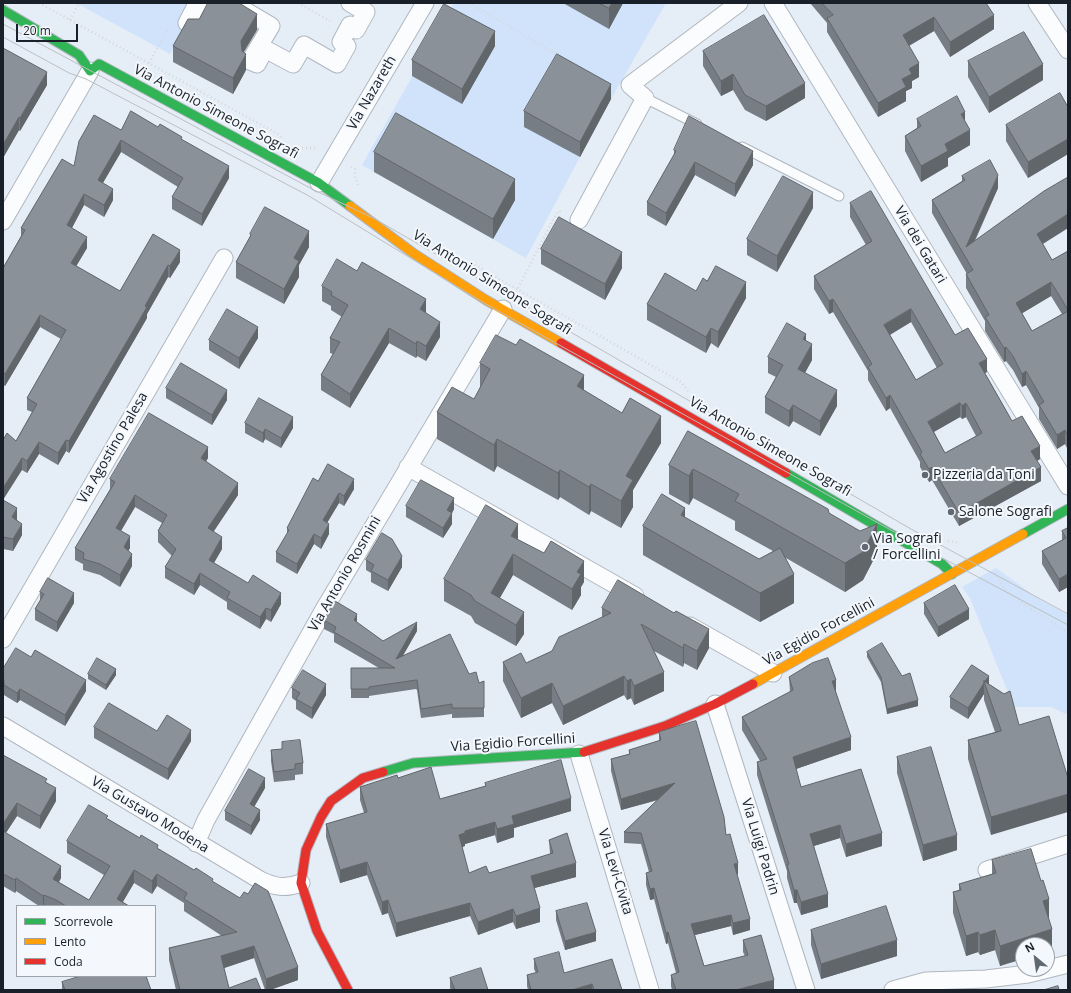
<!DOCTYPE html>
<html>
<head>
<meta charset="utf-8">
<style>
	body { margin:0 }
	#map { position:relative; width:1071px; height:993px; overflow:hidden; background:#e5edf7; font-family:"Open Sans",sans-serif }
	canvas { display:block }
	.frame { position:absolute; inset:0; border:4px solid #192029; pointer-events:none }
	.legend { position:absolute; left:16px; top:905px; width:140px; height:72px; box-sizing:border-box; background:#f4f8fd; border:1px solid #9ca2a8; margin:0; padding:5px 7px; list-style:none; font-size:12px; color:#192029 }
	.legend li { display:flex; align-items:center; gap:8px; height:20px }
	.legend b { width:20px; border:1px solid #9ca2a8 }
	.north { position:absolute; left:1015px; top:937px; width:40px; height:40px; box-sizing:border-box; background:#f4f8fd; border:1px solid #9ca2a8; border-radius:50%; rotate:331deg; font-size:11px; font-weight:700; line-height:16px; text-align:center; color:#192029 }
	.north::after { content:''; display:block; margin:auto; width:14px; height:18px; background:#606871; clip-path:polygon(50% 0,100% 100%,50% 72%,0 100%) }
	.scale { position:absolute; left:16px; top:24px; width:62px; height:18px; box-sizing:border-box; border:2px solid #192029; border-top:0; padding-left:5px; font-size:12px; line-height:14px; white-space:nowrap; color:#192029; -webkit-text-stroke:3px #f4f8fd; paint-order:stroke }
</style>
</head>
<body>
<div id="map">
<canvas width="1071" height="993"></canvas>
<div class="frame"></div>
<ul class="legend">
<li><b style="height:5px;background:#30b455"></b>Scorrevole</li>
<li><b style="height:5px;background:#ff9f0a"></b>Lento</li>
<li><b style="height:5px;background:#e5322d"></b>Coda</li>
</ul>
<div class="north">N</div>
<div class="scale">20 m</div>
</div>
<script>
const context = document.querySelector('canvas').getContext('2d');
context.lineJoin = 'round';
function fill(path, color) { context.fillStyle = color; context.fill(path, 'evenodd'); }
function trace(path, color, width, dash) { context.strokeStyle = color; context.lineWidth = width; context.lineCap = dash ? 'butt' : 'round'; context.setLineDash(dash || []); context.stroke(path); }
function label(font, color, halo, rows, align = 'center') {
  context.font = font + ' "Open Sans",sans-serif'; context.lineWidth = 4; context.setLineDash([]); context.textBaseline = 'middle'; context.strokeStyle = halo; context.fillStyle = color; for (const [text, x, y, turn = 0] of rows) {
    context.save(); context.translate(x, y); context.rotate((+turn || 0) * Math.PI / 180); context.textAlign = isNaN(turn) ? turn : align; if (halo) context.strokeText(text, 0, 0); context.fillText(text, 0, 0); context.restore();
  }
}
fill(new Path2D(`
	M 76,3 L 196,3 L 197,4 L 170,54 Z
	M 454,3 L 666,3 L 611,99 L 526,258 L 362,165 Z
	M 996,568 L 1036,597 L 1068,615 L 1068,715 L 1051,707 L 1014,707 L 970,598 L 962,587 Z`), '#d0e3fb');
const lane = new Path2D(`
	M 645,98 L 697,124
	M 742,147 L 839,196`);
const street = new Path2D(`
	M 196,3 L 197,4 L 187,23 L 193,26 L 206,3
	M 232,3 L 271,26 L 250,61 L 257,64 L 265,49 L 293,64 L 304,45 L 337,64 L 347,46 L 341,42 L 350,25 L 356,30 L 366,12 L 350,3
	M 773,3 L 1068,486
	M 1037,3 L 1068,50
	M 319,183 L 425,3
	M 579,220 L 645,98 L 630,85 L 739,3
	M 3,221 L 90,71
	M 408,467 L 635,596
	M 690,626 L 773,673
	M 3,639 L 224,258
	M 715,704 L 806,990
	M 3,726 L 260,880 C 275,887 285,889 301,883
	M 579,754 L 650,990
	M 196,843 L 206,820 L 326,606 L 503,309
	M 987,870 L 1068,844
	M 893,990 L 926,981 L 986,979 L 1028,974 L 1068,964`);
const fast = new Path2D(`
	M 3,10 L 79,55 L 90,71 L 99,64 L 319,183 L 350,206
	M 786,473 L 942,564 L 952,574
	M 1023,534 L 1068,509
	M 383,772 L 413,763 L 584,752`);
const slow = new Path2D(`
	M 350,206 L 413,253 L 486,300 L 561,343
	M 753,684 L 1023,534`);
const jam = new Path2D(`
	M 561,343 L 786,473
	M 584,752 L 665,726 L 715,704 L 753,684
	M 348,990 L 317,931 L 301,883 L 306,850 L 321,817 L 331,801 L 363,778 L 383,772`);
trace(lane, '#b0b7bf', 11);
trace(street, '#b0b7bf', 19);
trace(fast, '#b0b7bf', 11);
trace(slow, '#b0b7bf', 11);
trace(jam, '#b0b7bf', 11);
trace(new Path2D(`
	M 39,3 L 278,134 L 281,137
	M 298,3 L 330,21
	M 469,3 L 561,57
	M 70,20 L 79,3
	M 149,63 L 169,28
	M 302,148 L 317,148
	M 351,167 L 355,169 L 355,177 L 358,185
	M 471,263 L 681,382 L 688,391
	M 518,288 L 556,214 L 559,211 L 563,212
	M 948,541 L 960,543
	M 994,573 L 1008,593 L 1068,633`), '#d5d8db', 2.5, [1, 3]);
trace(lane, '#fbfcfe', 9);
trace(street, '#fbfcfe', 17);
trace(fast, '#30b455', 9);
trace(slow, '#ff9f0a', 9);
trace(jam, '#e5322d', 9);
trace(new Path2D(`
	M 3,24 L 314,190 L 375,219 L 911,529 L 1068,614
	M 3,37 L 69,73 L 86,79 L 309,196 L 484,303 L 905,538 L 1068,625`), '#bdbfc1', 1);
fill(new Path2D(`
	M 563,3 L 623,3 L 609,29 Z
	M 810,3 L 986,3 L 994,29 L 950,57 L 934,31 L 909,46 L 919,77 L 912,81 L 912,88 L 906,91 L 906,101 L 878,117 L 827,32 L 827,23 Z
	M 257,30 L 244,52 L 246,70 L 233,94 L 173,62 L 173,46 Z
	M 495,46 L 462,104 L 412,76 L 412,60 Z
	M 3,48 L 47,85 L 20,131 L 19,130 L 3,158 Z
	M 703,51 L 805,98 L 766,121 L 745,110 L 733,90 L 721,96 L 703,66 Z
	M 968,61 L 1043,80 L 989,113 L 968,77 Z
	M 611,99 L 580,157 L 524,127 L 524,111 Z
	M 1068,107 L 1068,154 L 1028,178 L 1006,141 L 1006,125 Z
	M 917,119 L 965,122 L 970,145 L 948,158 L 948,166 L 921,182 L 905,151 L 905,136 L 917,128 Z
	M 158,127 L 182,140 L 229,178 L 202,226 L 172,209 L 172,197 L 178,187 L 121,152 L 103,183 L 113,200 L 104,217 L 84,205 L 72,228 L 87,248 L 76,266 L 120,291 L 153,234 L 180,262 L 170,278 L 168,277 L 147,314 L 147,318 L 69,453 L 66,451 L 58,465 L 39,454 L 27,473 L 22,470 L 16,441 L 32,412 L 27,410 L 27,398 L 61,339 L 40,327 L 5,386 L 3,385 L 3,268 L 21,236 L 21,228 L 74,166 L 121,130 Z
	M 674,150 L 753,165 L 735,197 L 695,175 L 666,226 L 647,215 L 647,202 L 674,155 Z
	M 374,152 L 515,200 L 493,239 L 374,172 Z
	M 962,176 L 998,188 L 975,241 L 1068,177 L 1068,228 L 1043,244 L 1052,260 L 1068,251 L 1068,450 L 1065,444 L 1057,449 L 1039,419 L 1039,408 L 1026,385 L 1022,387 L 1013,370 L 1006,361 L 1004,362 L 985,331 L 985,321 L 966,288 L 966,274 L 967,274 L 932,213 L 932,200 L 962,181 ZM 1051,296 L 1062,314 L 1032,331 L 1022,313 Z
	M 850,203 L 955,335 L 987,372 L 985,373 L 1012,421 L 1040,459 L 1037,461 L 1041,481 L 959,526 L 932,480 L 929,482 L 920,467 L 920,462 L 890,408 L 886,411 L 868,380 L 868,371 L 833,312 L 829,314 L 814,289 L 814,276 L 866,245 L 850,217 ZM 911,322 L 937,368 L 916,380 L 890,335 ZM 960,417 L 962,419 L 966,417 L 976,436 L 945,453 L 934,432 Z
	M 813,208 L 777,272 L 747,255 L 747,239 Z
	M 250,234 L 309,247 L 299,265 L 299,277 L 284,304 L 236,278 L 236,262 L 250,237 Z
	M 541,249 L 622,268 L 605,300 L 541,264 Z
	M 707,281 L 746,298 L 718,348 L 711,343 L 706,353 L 647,320 L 647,304 L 696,291 Z
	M 322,286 L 426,313 L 440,337 L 426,361 L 417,356 L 416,358 L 389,343 L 350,408 L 321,390 L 321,375 L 333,354 L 330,353 L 330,338 L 342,317 L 331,310 L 331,306 L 322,301 Z
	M 258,338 L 239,369 L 209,350 L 209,340 Z
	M 806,341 L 812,360 L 805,373 L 837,406 L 820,436 L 793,421 L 789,427 L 765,413 L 765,397 L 776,377 L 768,373 L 768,357 Z
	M 480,363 L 584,390 L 661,443 L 633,490 L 633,507 L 621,528 L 591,511 L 589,515 L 560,497 L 558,500 L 497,466 L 494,472 L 437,439 L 437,412 L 474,399 L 480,388 Z
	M 166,388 L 227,400 L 212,425 L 166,398 Z
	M 245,423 L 293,428 L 281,448 L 265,439 L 263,443 L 245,433 Z
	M 688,431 L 829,513 L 877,553 L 863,580 L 845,592 L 786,558 L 794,603 L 760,622 L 643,555 L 643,526 L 685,518 L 759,559 L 773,551 L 735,530 L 735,521 L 693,498 L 689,505 L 669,494 L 669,465 Z
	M 208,458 L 206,461 L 238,495 L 213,532 L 222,549 L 214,563 L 281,604 L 271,622 L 266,619 L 260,629 L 227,609 L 227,602 L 200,585 L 194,595 L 165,578 L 165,567 L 172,556 L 158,542 L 158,531 L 162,523 L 135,507 L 121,531 L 130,548 L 128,551 L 132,566 L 120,587 L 100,575 L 83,570 L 83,564 L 75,560 L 75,548 L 110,489 L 110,479 Z
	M 318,481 L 354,489 L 344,506 L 339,503 L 327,522 L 329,534 L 321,549 L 314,544 L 297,574 L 276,562 L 276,552 L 287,534 L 287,528 Z
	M 3,500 L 17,520 L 22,535 L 13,551 L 3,549 Z
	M 406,506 L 454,509 L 452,513 L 452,524 L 443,538 L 406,517 Z
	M 1068,528 L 1068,587 L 1059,592 L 1042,564 L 1042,551 L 1062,540 L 1062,531 Z
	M 518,540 L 584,582 L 581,587 L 581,595 L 572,610 L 513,575 L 500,598 L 524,634 L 516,646 L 475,623 L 471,616 L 444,601 L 444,579 Z
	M 366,560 L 402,567 L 388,591 L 371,582 L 371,573 L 366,570 Z
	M 40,592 L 74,603 L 57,632 L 35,620 L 35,609 L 40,601 Z
	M 924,603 L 969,619 L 938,637 L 924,614 Z
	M 602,608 L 709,648 L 697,670 L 684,663 L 683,667 L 654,651 L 664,691 L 634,705 L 631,698 L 627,700 L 624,695 L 563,725 L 552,703 L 521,718 L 503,681 L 503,662 L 526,663 L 552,651 L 602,617 Z
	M 324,620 L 357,623 L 383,641 L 417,631 L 403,655 L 469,674 L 479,683 L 484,681 L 484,717 L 452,718 L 452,714 L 421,718 L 417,690 L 416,689 L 369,696 L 369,698 L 351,698 L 351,668 L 379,668 L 334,642 L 334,634 L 324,629 Z
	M 867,652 L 918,706 L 887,714 L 881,682 L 867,657 Z
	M 972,665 L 989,684 L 1004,694 L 1010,691 L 991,835 L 968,759 L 968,740 L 995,732 L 984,700 L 984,694 L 968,719 L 950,708 L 950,697 Z
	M 3,669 L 86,691 L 65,726 L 20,700 L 17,703 L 4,695 L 3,693 Z
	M 88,674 L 116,675 L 106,690 L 88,679 Z
	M 789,677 L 836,692 L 851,750 L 796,769 L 801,787 L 882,846 L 846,857 L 840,838 L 814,846 L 828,907 L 801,915 L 797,903 L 794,903 L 787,878 L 787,871 L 757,775 L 757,762 L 760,761 L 742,730 L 742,717 L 790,692 Z
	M 292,688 L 326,695 L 312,719 L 296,709 L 296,701 L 292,698 Z
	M 94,727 L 157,731 L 191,741 L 168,780 L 94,738 Z
	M 659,732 L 726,835 L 738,874 L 737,875 L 750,930 L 733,935 L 731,926 L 695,935 L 704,966 L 745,956 L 743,952 L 743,940 L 774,990 L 672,990 L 671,986 L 671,975 L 676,973 L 668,943 L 666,944 L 654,899 L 650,900 L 646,885 L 646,873 L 649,872 L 641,844 L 624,843 L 624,832 L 658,800 L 621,810 L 611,771 L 611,759 L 629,754 L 629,750 L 659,741 Z
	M 282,742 L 303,763 L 303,774 L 295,775 L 295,780 L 274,782 L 271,761 L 271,750 L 282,749 Z
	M 3,755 L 47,783 L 56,801 L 40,829 L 17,816 L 6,833 L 61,878 L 59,882 L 89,900 L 104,875 L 67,853 L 67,841 L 108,819 L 213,882 L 298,980 L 270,990 L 265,990 L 254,958 L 224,968 L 229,988 L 261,990 L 176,990 L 169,960 L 169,948 L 222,936 L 184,911 L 184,903 L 157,886 L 152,894 L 134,883 L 123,902 L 129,906 L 39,906 L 16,891 L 15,893 L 3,886 Z
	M 897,757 L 957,850 L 923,861 L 897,773 Z
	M 398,778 L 440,799 L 485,786 L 485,783 L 571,811 L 514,828 L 514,837 L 497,843 L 495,835 L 465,844 L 465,846 L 462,847 L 469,873 L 489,873 L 550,854 L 549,840 L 576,877 L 534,888 L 540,922 L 516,929 L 513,922 L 478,935 L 470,916 L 396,937 L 388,913 L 382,915 L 367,875 L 340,883 L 326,837 L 326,824 L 364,813 L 360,800 L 360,787 Z
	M 265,788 L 254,807 L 260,820 L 251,835 L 225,820 L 225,811 Z
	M 992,860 L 1041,881 L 1049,919 L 1052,950 L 1047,951 L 1047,945 L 1000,966 L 995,950 L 980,955 L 978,952 L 966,956 L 953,913 L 953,892 L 959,890 L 959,884 L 992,874 Z
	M 556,911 L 596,941 L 565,950 L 556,920 Z
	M 811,930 L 897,956 L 821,979 L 811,945 Z
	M 534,959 L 564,973 L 622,990 L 528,990 L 527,986 L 527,975 L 536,973 L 534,969 Z
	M 450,978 L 488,990 L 451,990 L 450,988 Z
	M 62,982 L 151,990 L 62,990 Z`), '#777d84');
fill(new Path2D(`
	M 612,3 L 623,3 L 609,29 L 609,8 Z
	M 257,14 L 257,30 L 241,56 L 241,41 Z
	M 994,15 L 994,29 L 950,57 L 950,42 Z
	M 934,17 L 934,31 L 903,49 L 903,35 Z
	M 495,31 L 495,46 L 462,104 L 462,89 Z
	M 246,54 L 246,70 L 233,94 L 233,78 Z
	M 919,63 L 919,77 L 912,81 L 912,88 L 906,91 L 906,101 L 878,117 L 878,103 L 902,79 L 909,69 Z
	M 1043,64 L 1043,80 L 989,113 L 989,97 Z
	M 47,72 L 47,85 L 20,131 L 20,118 Z
	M 733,74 L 733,90 L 721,96 L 721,81 Z
	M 805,83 L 805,98 L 766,121 L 766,106 Z
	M 611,84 L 611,99 L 580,157 L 580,142 Z
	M 965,112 L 965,127 L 961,114 Z
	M 19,117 L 19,130 L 3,158 L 3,145 Z
	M 970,130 L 970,145 L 948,158 L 948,166 L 921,182 L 921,166 L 945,144 Z
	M 1068,139 L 1068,154 L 1028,178 L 1028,162 Z
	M 121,140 L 121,152 L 98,191 L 98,180 Z
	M 753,151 L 753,165 L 735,197 L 735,184 Z
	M 695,162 L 695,175 L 666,226 L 666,213 Z
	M 229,166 L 229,178 L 202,226 L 202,214 Z
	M 998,175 L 998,188 L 966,259 L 966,247 Z
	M 515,179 L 515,200 L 493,239 L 493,219 Z
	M 113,189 L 113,200 L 104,217 L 104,205 Z
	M 813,192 L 813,208 L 777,272 L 777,256 Z
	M 84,194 L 84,205 L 67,237 L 67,225 Z
	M 1068,214 L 1068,228 L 1037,247 L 1037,234 Z
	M 309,231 L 309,247 L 299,265 L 299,277 L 284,304 L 284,289 L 294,258 Z
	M 87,237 L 87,248 L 71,275 L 71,263 Z
	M 180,250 L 180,262 L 170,278 L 170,266 Z
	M 622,252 L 622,268 L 605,300 L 605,284 Z
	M 168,265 L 168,277 L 147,314 L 147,318 L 69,453 L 69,441 Z
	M 746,282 L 746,298 L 718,348 L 718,332 Z
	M 1051,282 L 1051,296 L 1016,317 L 1016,303 Z
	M 426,299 L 426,314 L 420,309 Z
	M 833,299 L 833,312 L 829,314 L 829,301 Z
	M 911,309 L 911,322 L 884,338 L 884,325 Z
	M 40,315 L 40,327 L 5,386 L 5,374 Z
	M 440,322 L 440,337 L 426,361 L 426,346 Z
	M 258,327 L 258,338 L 239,369 L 239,358 Z
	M 389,328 L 389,343 L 350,408 L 350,394 Z
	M 711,328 L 711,343 L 706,353 L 706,337 Z
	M 806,334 L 806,350 L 803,339 Z
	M 417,341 L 417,356 L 416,358 L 416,344 Z
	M 812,344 L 812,360 L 798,385 L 798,369 Z
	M 1006,347 L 1006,361 L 1004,362 L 1004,348 Z
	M 987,359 L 987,372 L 979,376 L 979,363 Z
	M 1026,371 L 1026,385 L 1022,387 L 1022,374 Z
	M 584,375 L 584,402 L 577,386 Z
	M 227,390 L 227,400 L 212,425 L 212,415 Z
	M 837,390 L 837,406 L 820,436 L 820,421 Z
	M 890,395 L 890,408 L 886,411 L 886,398 Z
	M 960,403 L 960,417 L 928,435 L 928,422 Z
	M 966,403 L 966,417 L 962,419 L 962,406 Z
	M 793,405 L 793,421 L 789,427 L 789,411 Z
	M 661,416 L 661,443 L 633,490 L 633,507 L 621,528 L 621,501 L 626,476 Z
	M 293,417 L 293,428 L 281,448 L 281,438 Z
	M 265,429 L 265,439 L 263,443 L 263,433 Z
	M 1065,430 L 1065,444 L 1057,449 L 1057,435 Z
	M 497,439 L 497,466 L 494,472 L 494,445 Z
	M 66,440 L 66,451 L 58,465 L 58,453 Z
	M 39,442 L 39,454 L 27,473 L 27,461 Z
	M 1040,446 L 1040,459 L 1031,464 L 1031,451 Z
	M 208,447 L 208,458 L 201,470 L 201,458 Z
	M 22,458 L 22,470 L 3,500 L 3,488 Z
	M 932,467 L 932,480 L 929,482 L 929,469 Z
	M 1041,467 L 1041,481 L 959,526 L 959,513 Z
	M 693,469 L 693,498 L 689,505 L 689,476 Z
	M 560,470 L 560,497 L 558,500 L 558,473 Z
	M 354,479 L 354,489 L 344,506 L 344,496 Z
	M 238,483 L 238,495 L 208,540 L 208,528 Z
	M 591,484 L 591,511 L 589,515 L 589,487 Z
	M 339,493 L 339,503 L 323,530 L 323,520 Z
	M 135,495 L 135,507 L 116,539 L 116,528 Z
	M 454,498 L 454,509 L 452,513 L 452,524 L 443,538 L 443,528 L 447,510 Z
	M 17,508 L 17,520 L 12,529 L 12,517 Z
	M 685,508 L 685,537 L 681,515 Z
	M 22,524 L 22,535 L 13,551 L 13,539 Z
	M 329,524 L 329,534 L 321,549 L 321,538 Z
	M 518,524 L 518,545 L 511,536 Z
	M 877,524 L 877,553 L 863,580 L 845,592 L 845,563 Z
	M 314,534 L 314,544 L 297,574 L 297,564 Z
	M 130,536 L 130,548 L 124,559 L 124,547 Z
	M 222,537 L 222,549 L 209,571 L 209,560 Z
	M 132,554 L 132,566 L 120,587 L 120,575 Z
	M 513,554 L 513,575 L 492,611 L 491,593 Z
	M 402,556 L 402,567 L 388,591 L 388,580 Z
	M 584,561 L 584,582 L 581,587 L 581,595 L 572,610 L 572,589 L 577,572 Z
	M 200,573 L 200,585 L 194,595 L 194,584 Z
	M 794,574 L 794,603 L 760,622 L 760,593 Z
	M 1068,574 L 1068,587 L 1059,592 L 1059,579 Z
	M 74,593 L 74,603 L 57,632 L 57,622 Z
	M 281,593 L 281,604 L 271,622 L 271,610 Z
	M 266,608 L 266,619 L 260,629 L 260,617 Z
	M 969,609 L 969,619 L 938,637 L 938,627 Z
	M 524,612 L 524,634 L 516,646 L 516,625 Z
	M 357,614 L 357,623 L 354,620 Z
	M 417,622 L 417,631 L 396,668 L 396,659 Z
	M 709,629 L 709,648 L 697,670 L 697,651 Z
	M 684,644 L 684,663 L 683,667 L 683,648 Z
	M 116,669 L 116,675 L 106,690 L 106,685 Z
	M 664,672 L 664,691 L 634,705 L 634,686 Z
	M 624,676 L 624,695 L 563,725 L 563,706 Z
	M 989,676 L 989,686 L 984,682 Z
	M 631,679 L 631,698 L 627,700 L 627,681 Z
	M 86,680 L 86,691 L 65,726 L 65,715 Z
	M 836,680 L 836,693 L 832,681 Z
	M 552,683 L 552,703 L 521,718 L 521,698 Z
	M 984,683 L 984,694 L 968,719 L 968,708 Z
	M 326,684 L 326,695 L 312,719 L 312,708 Z
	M 20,689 L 20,700 L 17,703 L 17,693 Z
	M 918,700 L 918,706 L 887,714 L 887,709 Z
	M 191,730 L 191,741 L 168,780 L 168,769 Z
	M 851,737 L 851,750 L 793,770 L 793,757 Z
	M 265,778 L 265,788 L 250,814 L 250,804 Z
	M 675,783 L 675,795 L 621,810 L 621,799 Z
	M 56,788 L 56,801 L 40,829 L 40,816 Z
	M 1068,794 L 1068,812 L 991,835 L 991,817 Z
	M 571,798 L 571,811 L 514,828 L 514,837 L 497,843 L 497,829 L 512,816 Z
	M 17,803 L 17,816 L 3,837 L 3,824 Z
	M 260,810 L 260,820 L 251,835 L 251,826 Z
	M 495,822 L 495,835 L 465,844 L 465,846 L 459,848 L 459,835 L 465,831 Z
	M 840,825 L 840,838 L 810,847 L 810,834 Z
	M 882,833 L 882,846 L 846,857 L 846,844 Z
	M 957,835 L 957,850 L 923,861 L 923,845 Z
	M 367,862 L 367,875 L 340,883 L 340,870 Z
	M 576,863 L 576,877 L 531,889 L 531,876 Z
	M 738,863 L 738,874 L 734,875 L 734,864 Z
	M 61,866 L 61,878 L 53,892 L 53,879 Z
	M 134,870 L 134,883 L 120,906 L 117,899 Z
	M 157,874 L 157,886 L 152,894 L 152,881 Z
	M 16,878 L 16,891 L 15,893 L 15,880 Z
	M 654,888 L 654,899 L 650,900 L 650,889 Z
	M 794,890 L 797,890 L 797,903 L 794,903 Z
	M 828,894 L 828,907 L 801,915 L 801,902 Z
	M 44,895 L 44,906 L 43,906 L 43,896 Z
	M 1049,899 L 1049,920 L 1043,901 Z
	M 388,900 L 388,913 L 382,915 L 382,902 Z
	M 470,903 L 470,916 L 396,937 L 396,923 Z
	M 540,908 L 540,922 L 516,929 L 516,916 Z
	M 513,909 L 513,922 L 478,935 L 478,922 Z
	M 731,915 L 731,926 L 691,936 L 691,924 Z
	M 750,919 L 750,930 L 733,935 L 733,923 Z
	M 1052,929 L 1052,950 L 1047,951 L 1047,945 L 1023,945 L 1023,959 L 1000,966 L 1000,946 Z
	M 995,930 L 995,950 L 980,955 L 980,935 Z
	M 596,932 L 596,941 L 565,950 L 565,941 Z
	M 668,932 L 668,943 L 666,944 L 666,933 Z
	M 978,932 L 978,952 L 966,956 L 966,936 Z
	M 897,940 L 897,956 L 821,979 L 821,964 Z
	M 254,946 L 254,958 L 221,969 L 221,956 Z
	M 298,967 L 298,980 L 270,990 L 266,990 L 266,979 Z
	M 774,980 L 774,990 L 736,990 Z
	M 592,984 L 592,990 L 572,990 Z`), '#61666b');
const building = new Path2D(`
	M 208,3 L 239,3 L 257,14 L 241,41 L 242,51 L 246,54 L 233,78 L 173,46 L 188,19 L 199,19 Z
	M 599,3 L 612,3 L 609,8 Z
	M 822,3 L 986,3 L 994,15 L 950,42 L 934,17 L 903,35 L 919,63 L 909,69 L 912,74 L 902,79 L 906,87 L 878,103 L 827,18 L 833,15 Z
	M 444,4 L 495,31 L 462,89 L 412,60 Z
	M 764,15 L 805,83 L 766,106 L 745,95 L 733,74 L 721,81 L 703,51 Z
	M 1024,32 L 1043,64 L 989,97 L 968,61 Z
	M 3,48 L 47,72 L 20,118 L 19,117 L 3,145 Z
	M 557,54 L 611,84 L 580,142 L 524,111 Z
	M 1060,93 L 1068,107 L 1068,139 L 1028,162 L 1006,125 Z
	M 957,96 L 965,112 L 961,114 L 970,130 L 945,144 L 948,151 L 921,166 L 905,136 L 921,126 L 917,119 Z
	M 131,111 L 158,127 L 160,124 L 182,137 L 181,139 L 229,166 L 202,214 L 172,197 L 183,178 L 121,140 L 98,180 L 113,189 L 104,205 L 84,194 L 67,225 L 87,237 L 71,263 L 120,291 L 153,234 L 180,250 L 170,266 L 168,265 L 145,306 L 147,307 L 69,441 L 66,440 L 58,453 L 39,442 L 27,461 L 22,458 L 3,488 L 3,440 L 7,433 L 16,441 L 37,404 L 27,398 L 66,330 L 40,315 L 5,374 L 3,373 L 3,268 L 25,230 L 21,228 L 62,159 L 74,166 L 79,141 L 94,115 L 121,130 Z
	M 396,113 L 515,179 L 493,219 L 374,152 Z
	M 689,116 L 753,151 L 735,184 L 695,162 L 666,213 L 647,202 L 676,151 L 674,150 Z
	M 990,160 L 998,175 L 966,247 L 1044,191 L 1068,177 L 1068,214 L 1037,234 L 1052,260 L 1068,251 L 1068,310 L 1051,282 L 1016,303 L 1032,331 L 1068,311 L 1068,436 L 1065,430 L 1057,435 L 1039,405 L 1044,402 L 1026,371 L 1022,374 L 1013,356 L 1006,347 L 1004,348 L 985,317 L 989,315 L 966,274 L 973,270 L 932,200 L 965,180 L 962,176 Z
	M 783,176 L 813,192 L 777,256 L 747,239 Z
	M 871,191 L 955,335 L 968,328 L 987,359 L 979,363 L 1012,421 L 1022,416 L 1040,446 L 1031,451 L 1041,467 L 959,513 L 932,467 L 929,469 L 920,454 L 922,452 L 890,395 L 886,398 L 868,367 L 872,364 L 833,299 L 829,301 L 814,276 L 872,241 L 850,203 ZM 911,309 L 943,364 L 916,380 L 884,325 ZM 960,403 L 962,406 L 966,403 L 982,433 L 945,453 L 928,422 Z
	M 265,207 L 309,231 L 294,258 L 299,261 L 284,289 L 236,262 L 251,235 L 250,234 Z
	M 559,217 L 622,252 L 605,284 L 541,249 Z
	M 337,259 L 357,271 L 362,262 L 426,299 L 420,309 L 440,322 L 426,346 L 417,341 L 416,344 L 389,328 L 350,394 L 321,375 L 340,342 L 330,338 L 348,305 L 331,295 L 332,292 L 322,286 Z
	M 716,266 L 746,282 L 718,332 L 711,328 L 706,337 L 647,304 L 665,273 L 696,291 L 703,278 L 707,281 Z
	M 227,309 L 258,327 L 239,358 L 209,340 Z
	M 787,323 L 806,334 L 803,339 L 812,344 L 798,369 L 837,390 L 820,421 L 793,405 L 789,411 L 765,397 L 783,365 L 768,357 Z
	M 496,335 L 516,345 L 520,339 L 584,375 L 577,386 L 622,413 L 630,398 L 661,416 L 626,476 L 633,480 L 621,501 L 591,484 L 589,487 L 560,470 L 558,473 L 497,439 L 494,445 L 437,412 L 452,387 L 474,399 L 490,369 L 480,363 Z
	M 181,363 L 227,390 L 212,415 L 166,388 Z
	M 259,398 L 293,417 L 281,438 L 265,429 L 263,433 L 245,423 Z
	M 149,413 L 208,447 L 201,458 L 238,483 L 208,528 L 222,537 L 209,560 L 248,583 L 253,575 L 281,593 L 271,610 L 266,608 L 260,617 L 227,598 L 230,592 L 200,573 L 194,584 L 165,567 L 176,549 L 158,531 L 167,515 L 135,495 L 116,528 L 130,536 L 124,547 L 132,554 L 120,575 L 100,564 L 83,559 L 84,553 L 75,548 L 115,482 L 110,479 Z
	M 688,431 L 828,509 L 829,513 L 860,531 L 877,524 L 863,552 L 845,563 L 735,501 L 739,494 L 708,477 L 693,469 L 689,476 L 669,465 Z
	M 328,464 L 354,479 L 344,496 L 339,493 L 323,520 L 329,524 L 321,538 L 314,534 L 297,564 L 276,552 L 289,530 L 287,528 L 313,478 L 318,481 Z
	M 421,480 L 454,498 L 447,510 L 452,513 L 443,528 L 406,506 Z
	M 662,494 L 685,508 L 681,515 L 759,559 L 780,548 L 794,574 L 760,593 L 643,526 Z
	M 3,500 L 17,508 L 12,517 L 22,524 L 13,539 L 3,537 Z
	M 486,505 L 518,524 L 511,536 L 544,553 L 551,541 L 584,561 L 577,572 L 581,574 L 572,589 L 513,554 L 491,593 L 524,612 L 516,625 L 475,601 L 471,595 L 444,579 Z
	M 1068,528 L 1068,574 L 1059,579 L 1042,551 L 1066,538 L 1062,531 Z
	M 382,533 L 392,539 L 402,556 L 388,580 L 371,571 L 374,565 L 366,560 Z
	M 48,578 L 74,593 L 57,622 L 35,609 L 44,594 L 40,592 Z
	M 618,580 L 674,613 L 676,611 L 709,629 L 697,651 L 684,644 L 683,648 L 641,624 L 664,672 L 634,686 L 631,679 L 627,681 L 624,676 L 563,706 L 552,683 L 521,698 L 503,662 L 521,653 L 526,663 L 552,651 L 559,637 L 611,613 L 602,608 Z
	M 955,585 L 969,609 L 938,627 L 924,603 Z
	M 335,601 L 357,614 L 354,620 L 383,641 L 417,622 L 396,659 L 450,634 L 469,674 L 476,672 L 479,683 L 484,681 L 484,708 L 452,708 L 452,704 L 421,709 L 417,680 L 416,680 L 369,687 L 369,689 L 351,689 L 351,668 L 395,668 L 334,632 L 336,627 L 324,620 Z
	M 882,643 L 902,676 L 910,673 L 918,700 L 887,709 L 881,677 L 867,652 Z
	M 16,648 L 31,657 L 35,650 L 86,680 L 65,715 L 20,689 L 17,693 L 4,685 L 3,669 Z
	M 97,658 L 116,669 L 106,685 L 88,674 Z
	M 828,658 L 836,680 L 832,681 L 851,737 L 793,757 L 801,787 L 861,769 L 882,833 L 846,844 L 840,825 L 810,834 L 828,894 L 801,902 L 797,890 L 794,890 L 787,865 L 789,864 L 757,762 L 767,759 L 742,717 L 793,690 L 789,677 L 812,663 Z
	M 972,665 L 989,676 L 985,681 L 984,681 L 984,683 L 968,708 L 950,697 Z
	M 303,670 L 326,684 L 312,708 L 296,699 L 300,693 L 292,688 Z
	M 984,681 L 1004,694 L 1010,691 L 1019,725 L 1049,716 L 1068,778 L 1068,794 L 991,817 L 968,740 L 1001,731 Z
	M 109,703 L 157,731 L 167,715 L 191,730 L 168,769 L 94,727 Z
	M 696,721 L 724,817 L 726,835 L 730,834 L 733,845 L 738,863 L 734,864 L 750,919 L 733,923 L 731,915 L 691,924 L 704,966 L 748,955 L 743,940 L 761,935 L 774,980 L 736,990 L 676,990 L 671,975 L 679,972 L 668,932 L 666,933 L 654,888 L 650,889 L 646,873 L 652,871 L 641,833 L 624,832 L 675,783 L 621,799 L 611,759 L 630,754 L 629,750 L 661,740 L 659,732 Z
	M 300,740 L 303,763 L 295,764 L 295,769 L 274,772 L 271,750 L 282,749 L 282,742 Z
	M 931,747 L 957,835 L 923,845 L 897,757 Z
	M 3,755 L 47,779 L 45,782 L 56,788 L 40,816 L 17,803 L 3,824 Z
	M 561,760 L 571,798 L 512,816 L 514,824 L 497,829 L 495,822 L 465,831 L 465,833 L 459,835 L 469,873 L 486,866 L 489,873 L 553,853 L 549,840 L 567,833 L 576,863 L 531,876 L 540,908 L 516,916 L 513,909 L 478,922 L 470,903 L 396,923 L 388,900 L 382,902 L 367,862 L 340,870 L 326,824 L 367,812 L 360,787 L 397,775 L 398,778 L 431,767 L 440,799 L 486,786 L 485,783 Z
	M 249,769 L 265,778 L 250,804 L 260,810 L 251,826 L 225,811 Z
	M 89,805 L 108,816 L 106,818 L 140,838 L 141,835 L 158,845 L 157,848 L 194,870 L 196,868 L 213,879 L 212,881 L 240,898 L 244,892 L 248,894 L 255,883 L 268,891 L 298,967 L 266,979 L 254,946 L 221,956 L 229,988 L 256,978 L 261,990 L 180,990 L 169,948 L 237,932 L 184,899 L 187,893 L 157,874 L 152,881 L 134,870 L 117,899 L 129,906 L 66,906 L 56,900 L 44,895 L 43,896 L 16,878 L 15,880 L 3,874 L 3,831 L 61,866 L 53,879 L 89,900 L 110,866 L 67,841 Z
	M 1031,849 L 1041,881 L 1043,880 L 1049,899 L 1043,901 L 1052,929 L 1000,946 L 995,930 L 980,935 L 978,932 L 966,936 L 953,892 L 961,890 L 959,884 L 996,873 L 992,860 Z
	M 587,903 L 596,932 L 565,941 L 556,911 Z
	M 886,906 L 897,940 L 821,964 L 811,930 Z
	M 559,952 L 564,973 L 612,959 L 622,990 L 594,990 L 592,984 L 572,990 L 531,990 L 527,975 L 538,972 L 534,959 Z
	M 481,968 L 488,990 L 455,990 L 450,978 Z
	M 81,976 L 146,976 L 151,990 L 65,990 L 62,982 Z
	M 1058,986 L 1059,990 L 1044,990 Z`);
fill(building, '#8a9199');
trace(building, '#61666b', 1);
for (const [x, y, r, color] of [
	[925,475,4,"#606871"],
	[951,512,4,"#606871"],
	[865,547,4,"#606871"]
]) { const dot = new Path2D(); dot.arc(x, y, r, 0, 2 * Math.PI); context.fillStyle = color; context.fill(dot); trace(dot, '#f4f8fd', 1.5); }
label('14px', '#192029', '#f4f8fd', [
	["Via Nazareth",372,93,-60],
	["Via Antonio Simeone Sografi",216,112,28],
	["Via dei Gatari",920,245,59],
	["Via Antonio Simeone Sografi",492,283,32],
	["Via Antonio Simeone Sografi",770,447,30],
	["Via Agostino Palesa",113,448,-60],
	["Via Antonio Rosmini",345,574,-60],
	["Via Egidio Forcellini",819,632,-29],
	["Via Egidio Forcellini",513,743,-4],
	["Via Gustavo Modena",150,815,31],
	["Via Luigi Padrin",760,847,73],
	["Via Levi-Civita",615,872,73]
]);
label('14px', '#192029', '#f4f8fd', [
	["Pizzeria da Toni",933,475],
	["Salone Sografi",959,512],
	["Via Sografi",873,539],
	["/ Forcellini",873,555]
], 'left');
</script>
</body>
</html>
